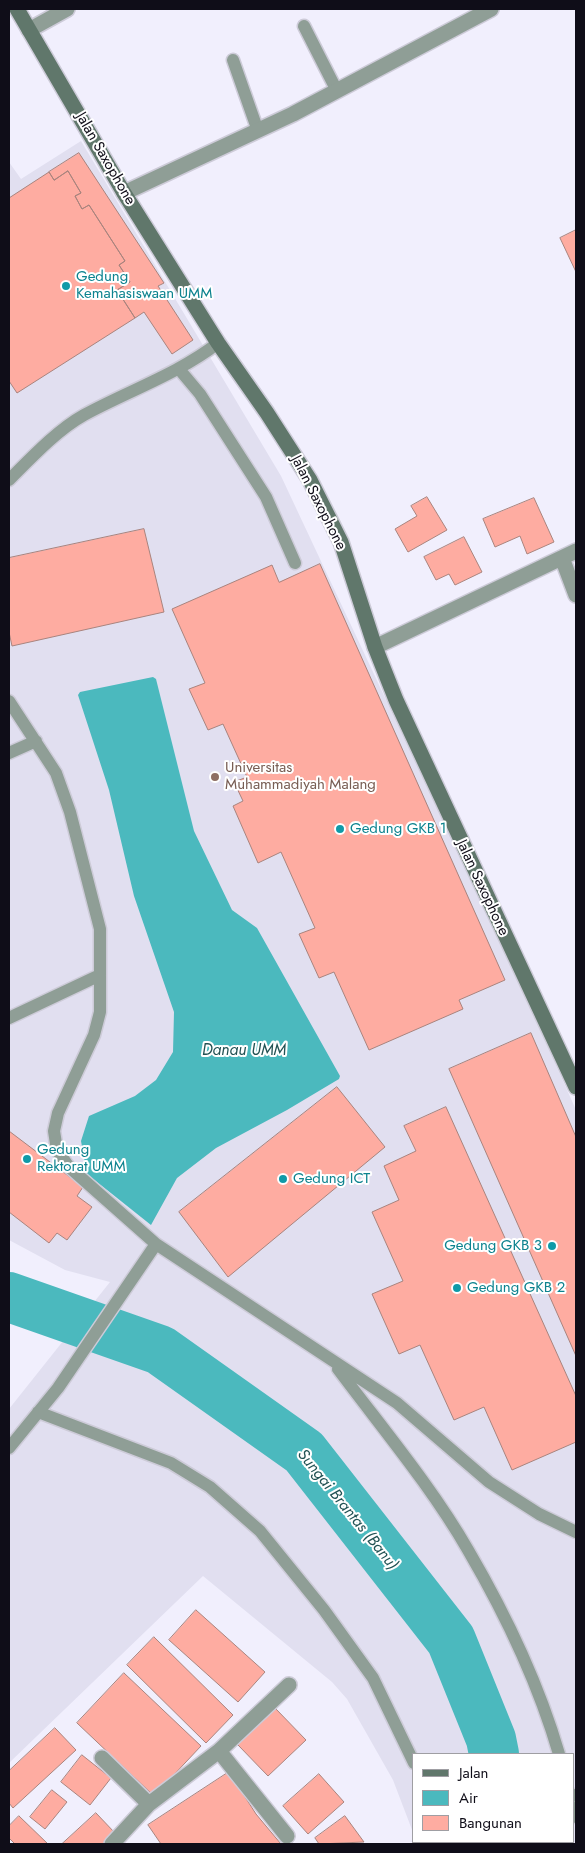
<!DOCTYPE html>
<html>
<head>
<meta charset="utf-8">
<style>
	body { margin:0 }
	#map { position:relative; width:585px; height:1853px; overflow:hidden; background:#f1effd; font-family:Jost,sans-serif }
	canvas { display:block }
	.frame { position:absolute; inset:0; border:10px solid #0f0d18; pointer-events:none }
	.legend { position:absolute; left:412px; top:1753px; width:162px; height:90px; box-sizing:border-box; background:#fff; border:1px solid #9f9ea3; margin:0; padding:6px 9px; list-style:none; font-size:15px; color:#0f0d18 }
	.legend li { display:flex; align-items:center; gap:10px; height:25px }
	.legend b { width:25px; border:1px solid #9f9ea3 }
</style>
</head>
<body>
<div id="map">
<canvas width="585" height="1853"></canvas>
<div class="frame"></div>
<ul class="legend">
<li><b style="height:6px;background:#60776b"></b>Jalan</li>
<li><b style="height:14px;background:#4bb9be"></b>Air</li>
<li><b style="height:14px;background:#feaca1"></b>Bangunan</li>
</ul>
</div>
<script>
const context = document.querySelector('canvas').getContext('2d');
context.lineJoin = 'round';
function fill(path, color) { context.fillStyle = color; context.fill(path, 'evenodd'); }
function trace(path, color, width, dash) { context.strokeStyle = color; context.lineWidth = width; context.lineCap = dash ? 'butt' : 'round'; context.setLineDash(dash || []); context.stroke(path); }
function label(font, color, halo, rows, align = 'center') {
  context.font = font + ' Jost,sans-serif'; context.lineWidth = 4; context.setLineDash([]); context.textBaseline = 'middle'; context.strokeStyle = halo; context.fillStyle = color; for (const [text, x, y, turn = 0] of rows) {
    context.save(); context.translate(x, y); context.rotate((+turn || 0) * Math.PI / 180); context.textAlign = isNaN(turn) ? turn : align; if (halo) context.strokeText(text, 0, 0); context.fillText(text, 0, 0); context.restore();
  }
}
fill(new Path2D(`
	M 81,141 L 281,476 L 526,998 L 576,1110 L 576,1844 L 417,1844 L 416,1842 L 574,1842 L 574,1754 L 414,1754 L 414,1835 L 393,1780 L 347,1699 L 332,1682 L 203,1576 L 9,1763 L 9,1409 L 110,1282 L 65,1270 L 9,1240 L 9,162 L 21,179 Z`), '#e1dff0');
fill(new Path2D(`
	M 153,677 L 156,679 L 194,831 L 232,910 L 257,928 L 340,1076 L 339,1079 L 287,1110 L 216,1148 L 177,1178 L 151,1225 L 87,1174 L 81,1141 L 89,1116 L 135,1096 L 156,1080 L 173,1052 L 174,1012 L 134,896 L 109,790 L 78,695 L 80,692 Z`), '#4bb9be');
trace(new Path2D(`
	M 9,1297 L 160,1350 L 304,1452 L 451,1640 L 491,1739 L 494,1754
	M 512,1842 L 513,1844`), '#4bb9be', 50);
const building = new Path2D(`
	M 79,153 L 164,283 L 158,286 L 193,340 L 172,354 L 144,312 L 135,318 L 117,290 L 130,282 L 119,265 L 125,261 L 89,205 L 82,209 L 75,196 L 81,193 L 68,171 L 54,180 L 49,172 Z
	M 68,171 L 81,193 L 75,196 L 82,209 L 89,205 L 125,261 L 119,265 L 130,282 L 117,290 L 135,318 L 17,393 L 9,381 L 9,198 L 49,172 L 54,180 Z
	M 576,230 L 576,272 L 560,238 Z
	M 427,497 L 447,530 L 408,552 L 395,529 L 417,516 L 411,506 Z
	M 534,498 L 554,542 L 527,554 L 520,536 L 495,547 L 483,519 Z
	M 144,529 L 164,612 L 12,646 L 9,632 L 9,558 Z
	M 464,537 L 482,572 L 455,585 L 449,574 L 436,580 L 424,557 Z
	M 320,564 L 505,980 L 459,1000 L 463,1009 L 369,1050 L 334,972 L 319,978 L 299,934 L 315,928 L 281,852 L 258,863 L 233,806 L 243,801 L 234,782 L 247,777 L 223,724 L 208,730 L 189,689 L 205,683 L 172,609 L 272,565 L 279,582 Z
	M 531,1033 L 576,1137 L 576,1356 L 449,1069 Z
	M 337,1087 L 385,1147 L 228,1277 L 179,1212 Z
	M 446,1107 L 576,1396 L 576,1442 L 512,1470 L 484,1407 L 454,1420 L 420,1345 L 399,1354 L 372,1294 L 403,1281 L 372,1212 L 399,1200 L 384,1166 L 416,1151 L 404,1126 Z
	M 9,1131 L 83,1187 L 77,1196 L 92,1207 L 67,1240 L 57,1233 L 49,1243 L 9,1212 Z
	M 196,1610 L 265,1672 L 238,1702 L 169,1640 Z
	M 154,1637 L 233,1715 L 206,1743 L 127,1665 Z
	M 124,1673 L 201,1746 L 154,1796 L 77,1723 Z
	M 275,1708 L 306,1740 L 268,1776 L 238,1745 Z
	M 55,1728 L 76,1750 L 13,1808 L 9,1803 L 9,1771 Z
	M 82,1755 L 111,1778 L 90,1805 L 61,1782 Z
	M 229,1772 L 256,1814 L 281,1844 L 161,1844 L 148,1825 Z
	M 319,1774 L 344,1802 L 308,1834 L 283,1806 Z
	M 52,1790 L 67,1802 L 45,1829 L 30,1817 Z
	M 96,1813 L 115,1833 L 104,1844 L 62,1844 Z
	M 19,1816 L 48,1844 L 15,1844 L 9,1838 L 9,1826 Z
	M 345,1816 L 364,1842 L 319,1844 L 315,1838 Z`);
fill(building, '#feaca1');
trace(building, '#a9847e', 1);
const lane = new Path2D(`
	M 304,26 L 337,91
	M 233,60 L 258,131
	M 179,369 L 200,394 L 266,497 L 295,563
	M 9,480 C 30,459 57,430 84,415 C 128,391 178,374 218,343
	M 9,701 L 56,773 L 70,812 L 100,929 L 100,1012 L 94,1035 L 58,1113 L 54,1131 L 57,1150 L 69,1167 L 156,1244 L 397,1403 L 489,1482 L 539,1514 L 576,1532
	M 9,753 L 36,741
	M 9,1018 L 100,975
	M 338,1369 C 382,1428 431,1486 468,1550 C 506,1615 538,1682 559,1754
	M 38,1412 L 171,1463 L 210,1487 L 260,1531 L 324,1610 L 373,1678 L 414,1763
	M 9,1448 L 58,1388 L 156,1244
	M 574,1795 L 576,1796
	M 574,1808 L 576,1817
	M 443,1842 L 443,1844`);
const street = new Path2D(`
	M 29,30 L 67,9
	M 124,193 L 293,114 L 491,9
	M 562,558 L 576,595
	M 375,647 L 576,551
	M 219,1751 L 287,1836
	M 102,1758 L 149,1804
	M 112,1844 L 149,1804 L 219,1751 L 289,1685`);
const secondary = new Path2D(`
	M 17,9 L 124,193 L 218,343 L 267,413 L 310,480 L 341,542 L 375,647 L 396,700 L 576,1087`);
trace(lane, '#cdcbd8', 15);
trace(street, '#cdcbd8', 18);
trace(secondary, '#cdcbd8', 18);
trace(lane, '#8f9e96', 12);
trace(street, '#8f9e96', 15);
trace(secondary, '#60776b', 15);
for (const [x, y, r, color] of [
	[66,286,5,"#0f9aa8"],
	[215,777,5,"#8d6e63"],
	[340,829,5,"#0f9aa8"],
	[27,1159,5,"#0f9aa8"],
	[283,1179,5,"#0f9aa8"],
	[552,1246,5,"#0f9aa8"],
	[457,1288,5,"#0f9aa8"]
]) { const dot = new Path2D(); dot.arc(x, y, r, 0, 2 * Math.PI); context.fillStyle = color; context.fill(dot); trace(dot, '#fff', 2); }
label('15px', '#0f0d18', '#fff', [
	["Jalan Saxophone",105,159,60],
	["Jalan Saxophone",318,503,63],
	["Jalan Saxophone",482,888,65]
]);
label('15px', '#0d838f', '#fff', [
	["Gedung",76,277],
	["Kemahasiswaan UMM",76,294],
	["Gedung GKB 1",350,829],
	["Gedung",37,1150],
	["Rektorat UMM",37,1167],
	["Gedung ICT",293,1179],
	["Gedung GKB 3",542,1246,"right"],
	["Gedung GKB 2",467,1288]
], 'left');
label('15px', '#785e54', '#fff', [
	["Universitas",225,768],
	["Muhammadiyah Malang",225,785]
], 'left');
label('italic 16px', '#225254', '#fff', [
	["Danau UMM",244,1051],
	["Sungai Brantas (Banu)",347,1510,51]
]);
</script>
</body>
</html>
